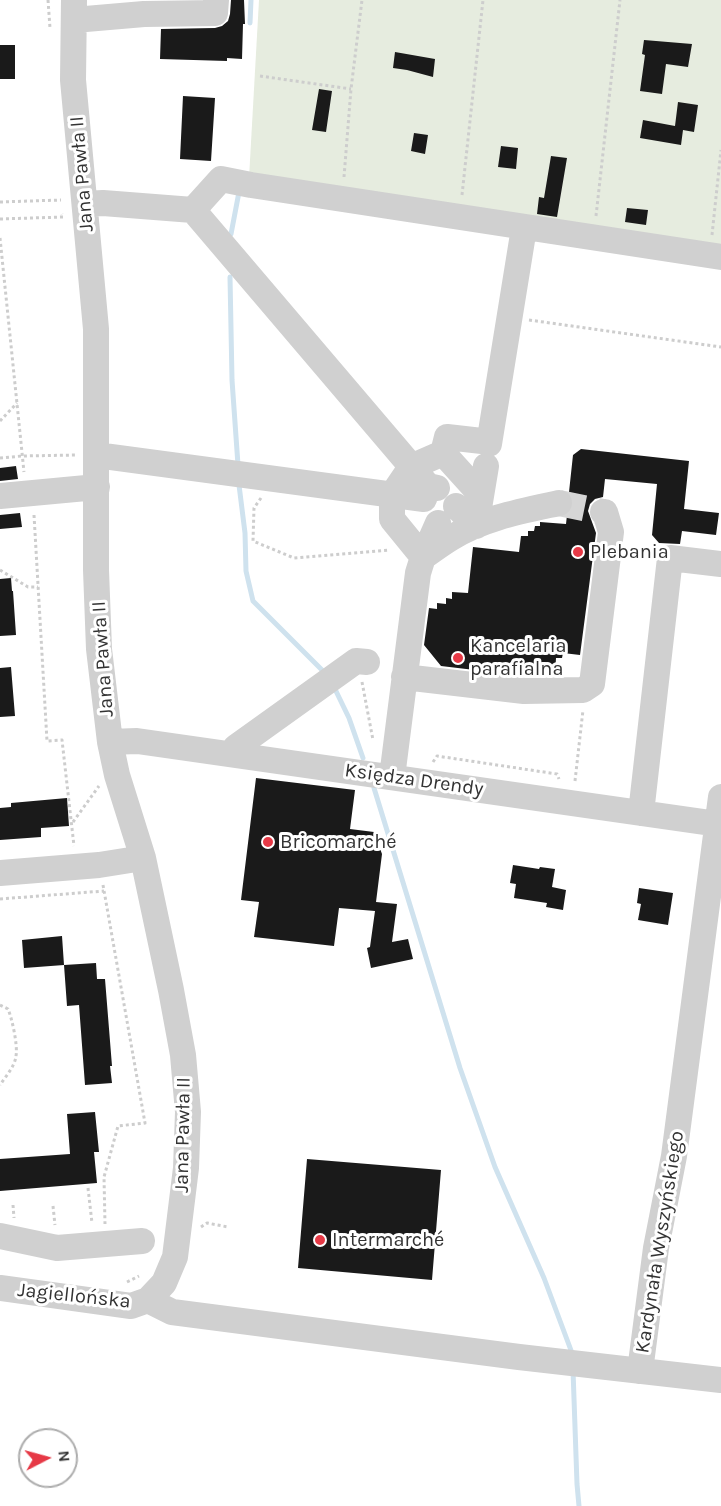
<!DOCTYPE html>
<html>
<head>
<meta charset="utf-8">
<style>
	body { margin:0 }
	#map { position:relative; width:721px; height:1506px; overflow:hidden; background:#fff; font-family:Karla,sans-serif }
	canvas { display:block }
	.north { position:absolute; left:18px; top:1428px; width:60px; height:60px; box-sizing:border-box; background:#fff; border:2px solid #adadad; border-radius:50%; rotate:84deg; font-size:16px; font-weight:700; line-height:24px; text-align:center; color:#333 }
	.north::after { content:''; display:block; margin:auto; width:21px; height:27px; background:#e63946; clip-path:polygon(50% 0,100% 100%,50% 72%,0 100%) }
</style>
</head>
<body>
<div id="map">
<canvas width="721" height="1506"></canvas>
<div class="north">N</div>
</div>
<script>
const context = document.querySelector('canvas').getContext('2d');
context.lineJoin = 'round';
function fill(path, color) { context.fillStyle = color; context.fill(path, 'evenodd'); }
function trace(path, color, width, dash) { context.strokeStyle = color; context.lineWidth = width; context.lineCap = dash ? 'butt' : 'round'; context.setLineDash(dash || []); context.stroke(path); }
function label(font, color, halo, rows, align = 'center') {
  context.font = font + ' Karla,sans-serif'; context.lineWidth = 6; context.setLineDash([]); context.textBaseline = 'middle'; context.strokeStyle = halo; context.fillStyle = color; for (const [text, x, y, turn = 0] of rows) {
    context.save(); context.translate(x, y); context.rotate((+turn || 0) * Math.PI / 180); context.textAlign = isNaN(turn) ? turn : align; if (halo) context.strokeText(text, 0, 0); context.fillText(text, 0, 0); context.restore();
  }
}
fill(new Path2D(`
	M 259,0 L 721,0 L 721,248 L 249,178 Z`), '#e6ecdf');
trace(new Path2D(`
	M 250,23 L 251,0
	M 231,234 L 239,192
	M 230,277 L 232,380 L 238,465
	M 239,485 L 245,533 L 246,571 L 253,601 L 326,674
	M 334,687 L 349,718 L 363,758
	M 374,788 L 460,1068 L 495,1167 L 544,1278 L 572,1353
	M 573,1370 L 577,1484 L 579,1506`), '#cfe2ee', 5);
fill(new Path2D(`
	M 231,0 L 244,0 L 245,24 L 243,24 L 242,59 L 227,58 L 227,61 L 160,59 L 161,29 L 215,28 L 222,26 L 228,21 L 230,14 Z
	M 644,40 L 692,44 L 688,67 L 666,64 L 662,94 L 640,91 L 645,55 L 642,54 Z
	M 0,45 L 15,45 L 15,79 L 0,79 Z
	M 395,52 L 435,59 L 433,77 L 407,70 L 393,68 Z
	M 319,89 L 332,91 L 326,132 L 312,130 Z
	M 183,96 L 215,98 L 211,161 L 180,159 Z
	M 678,102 L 698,105 L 694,132 L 683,130 L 681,145 L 640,138 L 643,120 L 675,126 Z
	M 414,133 L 428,135 L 425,154 L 411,151 Z
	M 501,146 L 518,148 L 516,169 L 498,167 Z
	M 551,156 L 567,158 L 557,217 L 537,214 L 539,197 L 544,198 Z
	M 627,208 L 648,210 L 646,225 L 625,222 Z
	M 581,449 L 689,461 L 684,509 L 719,513 L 716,535 L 682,531 L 680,544 L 659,543 L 652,535 L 657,484 L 605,479 L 603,497 L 595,499 L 590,504 L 588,511 L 596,533 L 580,655 L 563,653 L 562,658 L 556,658 L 555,675 L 525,676 L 441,666 L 424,645 L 429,608 L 437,609 L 437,603 L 446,604 L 446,598 L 452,599 L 452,592 L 468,593 L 473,547 L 519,552 L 521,536 L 528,536 L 528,531 L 534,531 L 535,526 L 540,526 L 540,522 L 566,524 L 567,515 L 573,507 L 573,499 L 569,492 L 573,455 Z
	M 16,466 L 18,479 L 0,481 L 0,468 Z
	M 20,513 L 22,527 L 0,529 L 0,515 Z
	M 11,578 L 12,591 L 13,591 L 16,635 L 0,636 L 0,579 Z
	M 11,667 L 15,716 L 0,717 L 0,668 Z
	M 256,778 L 355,790 L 350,829 L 374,832 L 382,854 L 376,902 L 397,904 L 392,942 L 408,939 L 413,959 L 371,968 L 367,948 L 370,947 L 375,911 L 339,908 L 334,946 L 254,937 L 259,902 L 241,900 Z
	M 67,798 L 69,826 L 41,828 L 41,837 L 0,840 L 0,808 L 11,807 L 11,803 Z
	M 513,865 L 539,869 L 540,867 L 555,869 L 552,887 L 566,890 L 563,910 L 546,907 L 547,903 L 514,898 L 516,884 L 510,883 Z
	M 639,888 L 673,893 L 668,925 L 638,920 L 641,904 L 637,903 Z
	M 62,936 L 64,965 L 24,968 L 22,940 Z
	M 96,963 L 97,979 L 105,979 L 112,1066 L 110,1066 L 112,1083 L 85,1085 L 79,1005 L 67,1006 L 64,965 Z
	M 95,1112 L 99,1152 L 94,1152 L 97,1183 L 0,1191 L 0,1159 L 70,1154 L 67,1114 Z
	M 307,1159 L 441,1170 L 432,1280 L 298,1268 Z`), '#1a1a1a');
trace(new Path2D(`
	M 559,503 L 603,512`), '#d6d6d6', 26, [26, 13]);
trace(new Path2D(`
	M 48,0 L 50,28
	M 260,76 L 351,89
	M 344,177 L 351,89 L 362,0
	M 462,195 L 483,0
	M 0,202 L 61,200
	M 596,216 L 620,0
	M 0,219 L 63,217 L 62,214
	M 712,235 L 721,150
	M 0,238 L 24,472
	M 529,320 L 721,347
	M 0,421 L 17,403
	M 0,458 L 22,456 L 76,455
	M 261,498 L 254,508 L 253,541 L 294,558 L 389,550
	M 34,515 L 47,741 L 62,740 L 74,846
	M 0,570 L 28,587 L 38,587
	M 362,682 L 373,740
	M 433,762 L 437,756 L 557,774 L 559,779
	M 575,781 L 583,710
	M 73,822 L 99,786
	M 103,885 L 145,1123 L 118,1126 L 104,1177 L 105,1224
	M 0,899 L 104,891
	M 0,1005 L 8,1009 C 12,1018 18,1046 16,1056 C 15,1066 6,1076 0,1085
	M 88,1188 L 92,1223
	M 13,1205 L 14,1218
	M 53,1206 L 55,1225
	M 201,1227 L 207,1223 L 228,1227
	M 127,1282 L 139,1276`), '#cdcdcd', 3, [3, 3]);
trace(new Path2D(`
	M 74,20 L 144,14 L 215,13 L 216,0
	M 85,204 L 103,203 L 193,210 L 428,486
	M 193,210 L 221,179 L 251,185 L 721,257
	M 482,441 L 447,437 L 443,453 L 411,467 L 392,495 L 392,519 L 423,557 C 432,551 441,544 451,538 C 483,518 522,511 559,503
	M 489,444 L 524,228
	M 443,453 L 481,495
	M 96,455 L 424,499 L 428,486 L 437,488
	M 0,496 L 97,487
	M 456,506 L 476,526
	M 476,526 L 486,466
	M 404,677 L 524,691 L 583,690 L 592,684 L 611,532 L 605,512 L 603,512
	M 110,742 L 137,741 L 718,824
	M 236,755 L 236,747 L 356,661 L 367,662
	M 392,777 L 418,573 L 423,557 L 438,523
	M 641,813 L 670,558 L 721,564
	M 0,873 L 99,865 L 143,858
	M 0,1236 L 57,1248 L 142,1241
	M 0,1288 L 131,1306 L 148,1300 L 164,1283 L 175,1257 L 186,1168 L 188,1112 L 183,1055 L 171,990 L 143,858 L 117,775 L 110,742 L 99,649 L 96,570 L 96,329 L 73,80 L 74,0
	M 148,1300 L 172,1312 L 519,1357 L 721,1380
	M 640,1371 L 656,1248 L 674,1156 L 721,797`), '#d0d0d0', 26);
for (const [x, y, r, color] of [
	[578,552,6,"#e63946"],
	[458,658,6,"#e63946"],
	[268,842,6,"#e63946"],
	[320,1240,6,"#e63946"]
]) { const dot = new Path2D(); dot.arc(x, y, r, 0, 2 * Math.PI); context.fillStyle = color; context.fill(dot); trace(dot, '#fff', 2); }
label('20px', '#333', '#fff', [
	["Jana Pawła II",82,174,-95],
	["Jana Pawła II",103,659,-94],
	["Księdza Drendy",414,780,8],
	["Jana Pawła II",183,1135,-89],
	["Kardynała Wyszyńskiego",660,1242,-81],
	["Jagiellońska",74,1296,6]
]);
label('20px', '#333', '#fff', [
	["Plebania",590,552],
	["Kancelaria",470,646],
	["parafialna",470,669],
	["Bricomarché",280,842],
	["Intermarché",332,1240]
], 'left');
</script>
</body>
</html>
